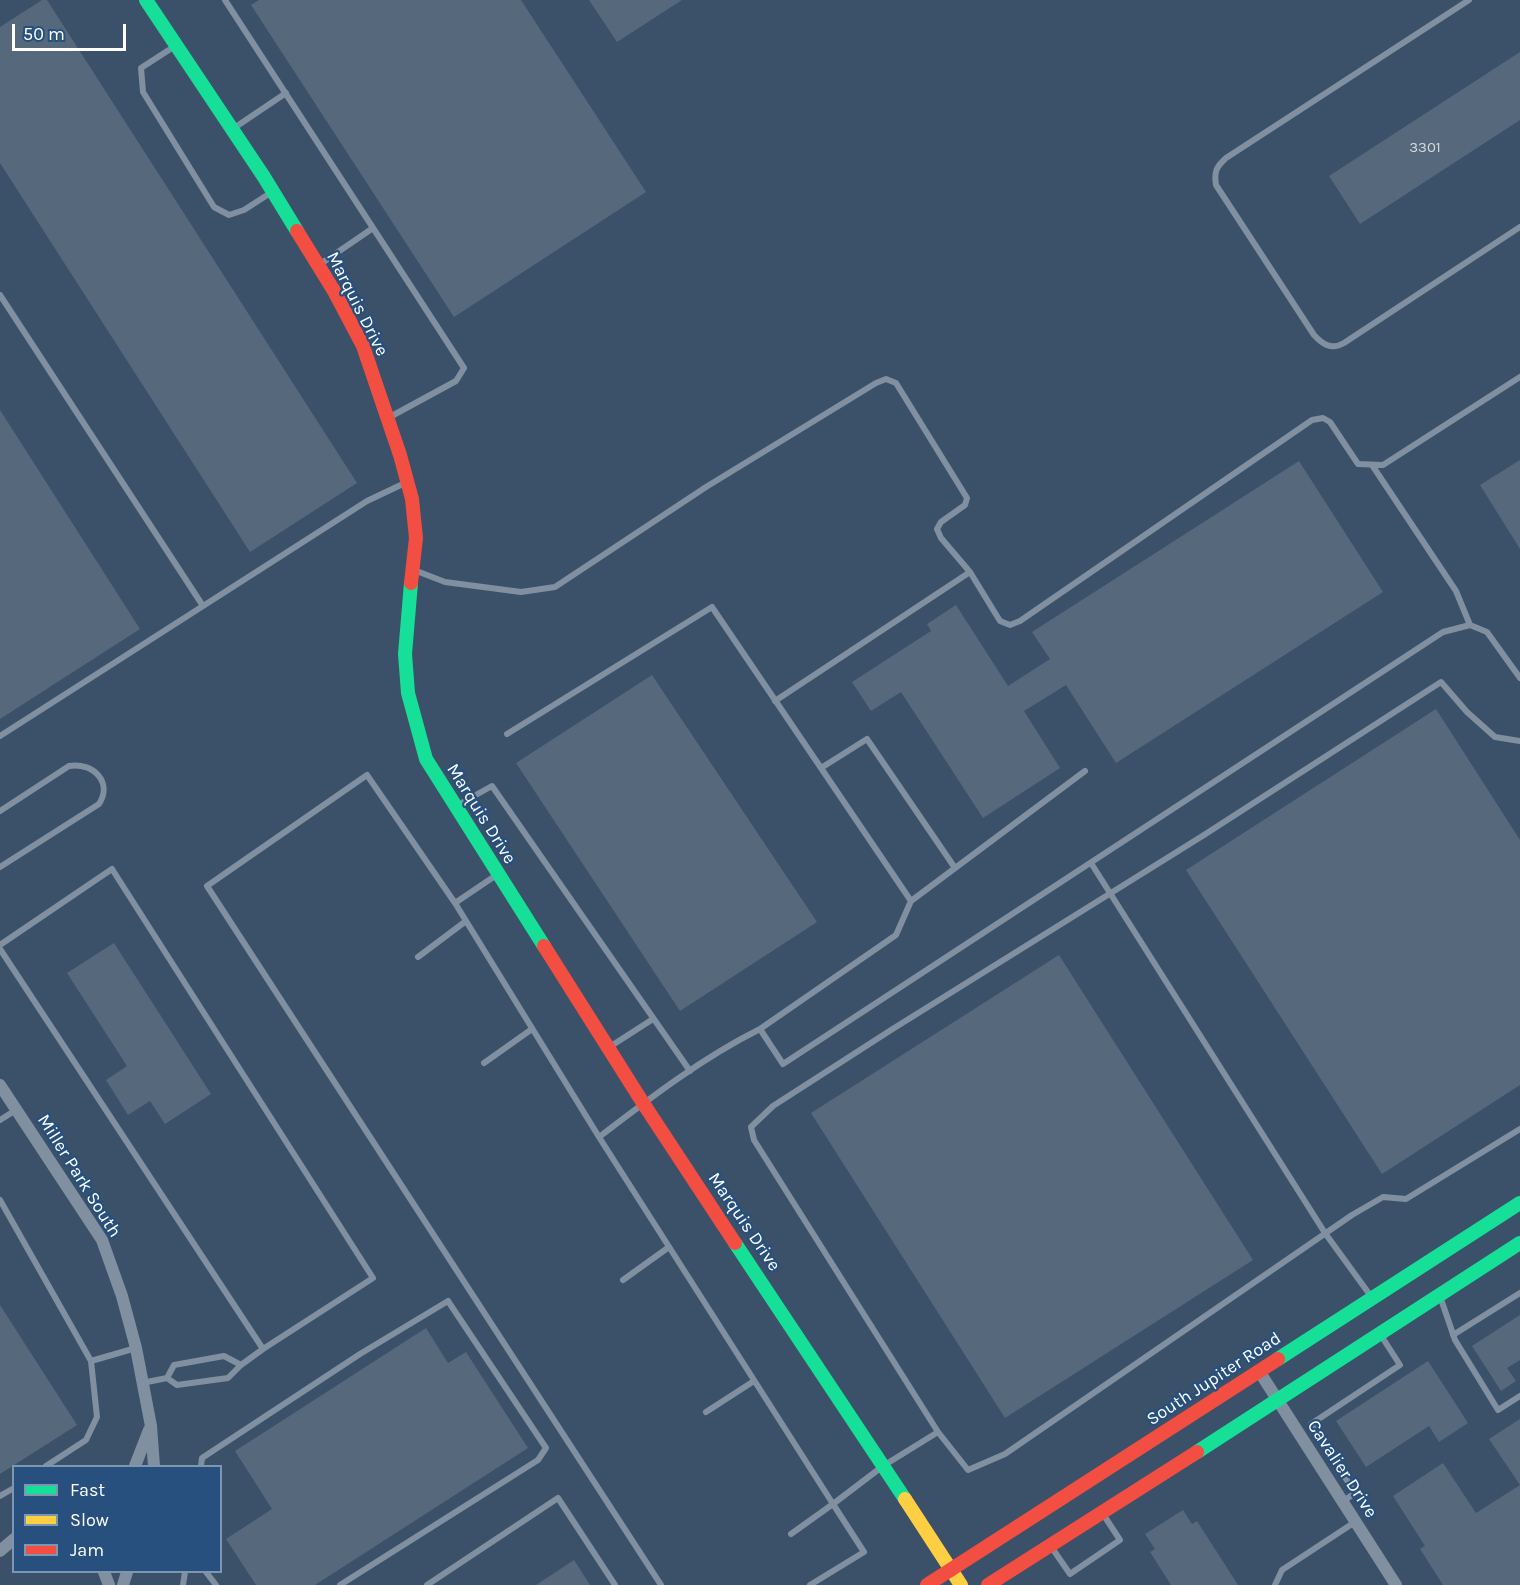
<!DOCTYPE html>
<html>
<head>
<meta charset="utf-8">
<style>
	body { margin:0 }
	#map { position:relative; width:1520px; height:1585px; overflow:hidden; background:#3b516a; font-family:Karla,sans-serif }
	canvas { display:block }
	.legend { position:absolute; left:12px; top:1465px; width:210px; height:108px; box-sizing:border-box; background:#27507e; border:2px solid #7d96b2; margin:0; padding:8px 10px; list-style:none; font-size:18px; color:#fff }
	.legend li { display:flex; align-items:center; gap:12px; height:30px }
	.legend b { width:30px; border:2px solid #7d96b2 }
	.scale { position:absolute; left:12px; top:24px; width:114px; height:27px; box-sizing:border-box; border:3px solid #fff; border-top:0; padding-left:8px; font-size:18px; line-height:21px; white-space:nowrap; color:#fff; -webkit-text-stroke:4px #27507e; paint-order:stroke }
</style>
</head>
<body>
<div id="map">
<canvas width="1520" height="1585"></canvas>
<ul class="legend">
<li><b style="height:8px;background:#16e098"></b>Fast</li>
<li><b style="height:8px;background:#ffcf43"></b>Slow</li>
<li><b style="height:8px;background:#f24e42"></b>Jam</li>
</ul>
<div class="scale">50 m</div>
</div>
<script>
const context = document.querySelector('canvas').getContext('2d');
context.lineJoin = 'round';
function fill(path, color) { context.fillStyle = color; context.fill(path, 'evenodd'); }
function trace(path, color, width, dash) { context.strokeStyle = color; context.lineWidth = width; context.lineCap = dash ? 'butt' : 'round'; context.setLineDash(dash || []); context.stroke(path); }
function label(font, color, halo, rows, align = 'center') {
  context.font = font + ' Karla,sans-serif'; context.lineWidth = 4.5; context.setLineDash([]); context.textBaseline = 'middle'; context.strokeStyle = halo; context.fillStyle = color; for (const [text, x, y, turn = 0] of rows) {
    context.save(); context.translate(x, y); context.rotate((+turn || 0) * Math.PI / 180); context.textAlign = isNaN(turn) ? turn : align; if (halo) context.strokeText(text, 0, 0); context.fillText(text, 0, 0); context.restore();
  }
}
fill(new Path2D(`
	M 42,0 L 47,0 L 357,483 L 250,552 L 0,163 L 0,27 Z
	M 259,0 L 521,0 L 646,192 L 454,317 L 251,5 Z
	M 589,0 L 682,0 L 617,42 Z
	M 1520,52 L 1520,120 L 1360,224 L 1329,176 Z
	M 0,410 L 140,629 L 0,719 Z
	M 1520,460 L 1520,549 L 1480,485 Z
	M 1299,461 L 1383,592 L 1116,763 L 1066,685 L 1024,711 L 1060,768 L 983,818 L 901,692 L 871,711 L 852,682 L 931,631 L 927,624 L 956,605 L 1008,686 L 1050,659 L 1032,632 Z
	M 652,675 L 817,922 L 680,1011 L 516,763 Z
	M 1436,709 L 1520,840 L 1520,1085 L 1382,1174 L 1186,870 Z
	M 114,943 L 211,1094 L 165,1124 L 150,1101 L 128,1115 L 106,1080 L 127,1066 L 67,973 Z
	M 1059,955 L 1253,1260 L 1005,1418 L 811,1113 Z
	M 0,1305 L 77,1425 L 0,1474 Z
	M 1520,1315 L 1520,1360 L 1507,1368 L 1516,1381 L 1501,1391 L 1472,1346 Z
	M 426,1328 L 448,1363 L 466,1352 L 528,1448 L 315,1585 L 256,1585 L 226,1539 L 272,1509 L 235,1451 Z
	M 1428,1361 L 1468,1423 L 1439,1442 L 1429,1426 L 1366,1467 L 1336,1421 Z
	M 1520,1419 L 1520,1585 L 1443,1585 L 1420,1549 L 1425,1546 L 1393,1496 L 1443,1463 L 1476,1513 L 1520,1485 L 1489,1439 Z
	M 1183,1510 L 1192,1524 L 1197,1521 L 1238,1585 L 1171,1585 L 1150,1552 L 1155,1549 L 1145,1534 Z
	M 574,1560 L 590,1585 L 536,1585 Z`), '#56687c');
trace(new Path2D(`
	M 225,0 L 464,368 L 456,381 L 388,418
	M 1469,0 L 1226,158 C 1216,167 1214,172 1216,185 L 1314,335 C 1323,345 1332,350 1344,343 L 1520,227
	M 175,46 L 141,68 L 143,92 L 214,207 L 229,215 L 244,210 L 272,192
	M 234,128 L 286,93
	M 319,265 L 373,228
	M 0,295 L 203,606
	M 1372,465 L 1456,591 L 1470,625
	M 414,570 L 445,582 L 521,592 L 555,587 L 706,487 L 876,383 L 886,379 L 896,383 L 967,498 L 965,505 L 941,522 L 937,529 L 941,538 L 970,572 L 1000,621 L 1010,625 L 1020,621 L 1312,420 L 1323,418 L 1330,422 L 1358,464 L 1383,465 L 1520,377
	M 775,701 L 970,572
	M 507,734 L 712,607 L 911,901 L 896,935 L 760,1029
	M 0,736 L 367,501 L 405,483
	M 1520,741 L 1495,737 L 1467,712 L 1441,682 L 1204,835 L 891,1030 L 773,1106 L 751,1127 L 754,1140 L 938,1432 L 968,1470 L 1005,1454 L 1352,1215 L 1383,1197 L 1406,1199 L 1520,1129
	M 821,768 L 867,739 L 955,868
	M 458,805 L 492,786 L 690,1071
	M 0,811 L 69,766 C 93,762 113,782 99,804 L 0,867
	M 1091,863 L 1325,1233 L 1370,1295
	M 495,876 L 455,903 L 599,1137
	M 911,901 L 1085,771
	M 455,903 L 367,775 L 207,886 L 661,1585
	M 0,945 L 112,869 L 373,1278 L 263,1349 L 241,1365 L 228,1378 L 177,1385 L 167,1378
	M 0,949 L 263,1349
	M 418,957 L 466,921
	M 611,1046 L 653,1019
	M 484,1063 L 532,1029
	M 0,1120 L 16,1110
	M 0,1200 L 91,1361 L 97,1417 L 86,1440 L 46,1466
	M 623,1280 L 669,1247
	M 1441,1299 L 1455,1340 L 1498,1410 L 1520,1396
	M 1453,1335 L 1520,1293
	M 91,1361 L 136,1348
	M 142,1383 L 167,1378 L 174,1365 L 224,1356 L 241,1365
	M 706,1412 L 754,1381
	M 938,1432 L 883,1466 L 833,1504 L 599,1137 C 650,1098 702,1058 760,1029 L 783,1064 L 1443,632 L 1470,625 L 1487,632 L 1520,678
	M 201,1466 L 202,1458 L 360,1354 L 448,1301 L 546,1448 L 538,1460 L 340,1585
	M 0,1496 L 14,1488
	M 1342,1502 L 1355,1493 L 1311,1424 L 1400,1365 L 1382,1337
	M 791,1534 L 833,1504 L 864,1552 L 810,1585
	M 1052,1548 L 1070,1574 L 1120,1540 L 1103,1514
	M 206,1572 L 216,1585
	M 183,1585 L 185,1572
	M 427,1585 L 558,1498 L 615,1585
	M 1275,1585 L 1282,1570 L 1355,1522`), '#8090a1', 6);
trace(new Path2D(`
	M 0,1085 L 102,1240 L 122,1296 L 136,1348 L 151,1426 L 154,1466
	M 1259,1371 L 1396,1585
	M 135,1466 L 149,1430
	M 0,1551 L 14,1539
	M 104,1572 L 109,1585
	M 123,1585 L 127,1572`), '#8090a1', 12);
trace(new Path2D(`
	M 146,0 L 264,177 L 297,231
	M 411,583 L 405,654 L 408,693 L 426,759 L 544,946
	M 735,1243 L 905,1499
	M 1278,1359 L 1520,1203
	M 1197,1452 L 1520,1243`), '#16e098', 14);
trace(new Path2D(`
	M 905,1499 L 961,1585`), '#ffcf43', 14);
trace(new Path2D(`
	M 297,231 L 334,291 L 363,346 L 400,455 L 412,499 L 416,538 L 411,583
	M 544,946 L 643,1103 L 735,1243
	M 927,1585 L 1278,1359
	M 988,1585 L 1197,1452`), '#f24e42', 14);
label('15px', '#d5d9de', null, [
	["3301",1425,148]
]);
label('18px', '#fff', '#27507e', [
	["Marquis Drive",357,304,63],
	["Marquis Drive",481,814,58],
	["Miller Park South",79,1176,58],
	["Marquis Drive",744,1222,56],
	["South Jupiter Road",1214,1379,-33],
	["Cavalier Drive",1342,1469,57]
]);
</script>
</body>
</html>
